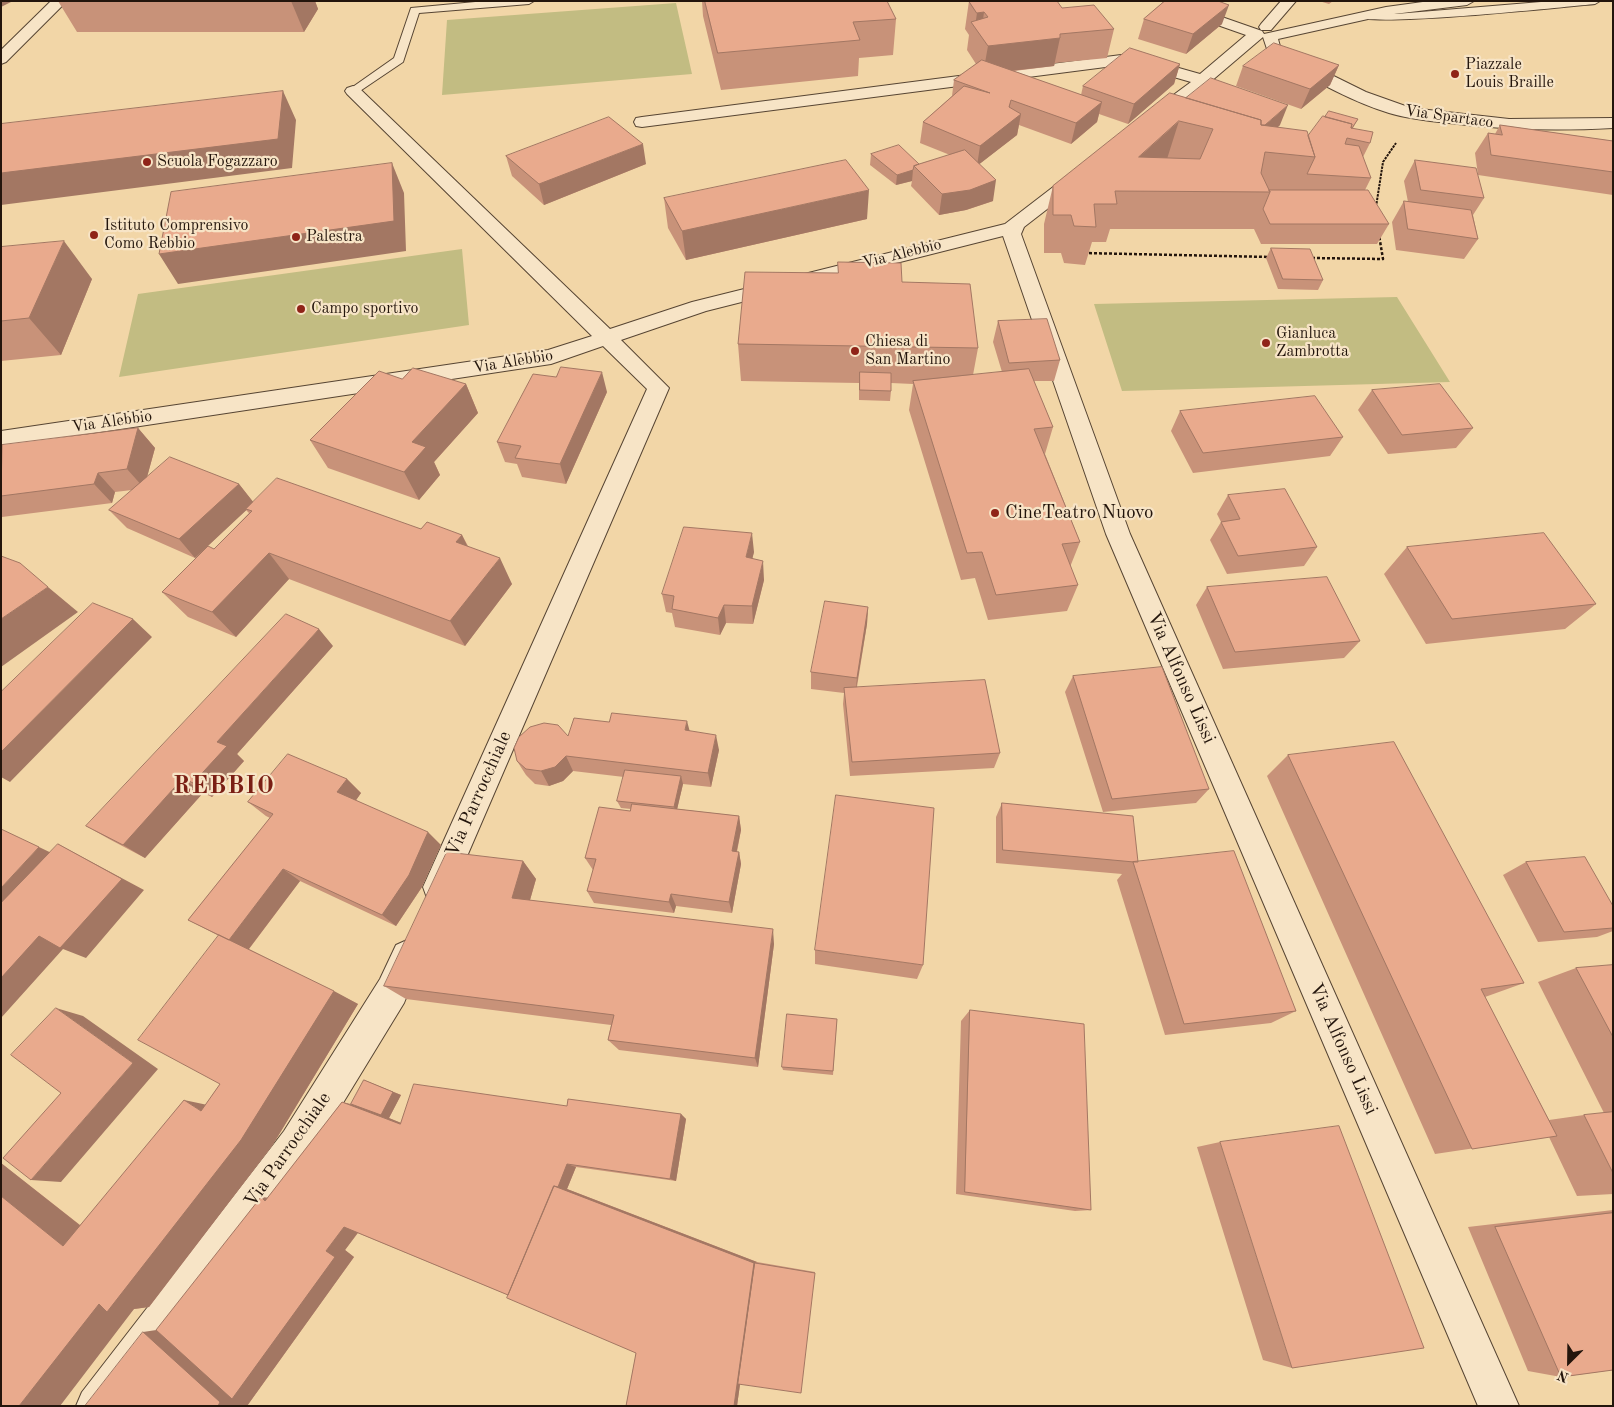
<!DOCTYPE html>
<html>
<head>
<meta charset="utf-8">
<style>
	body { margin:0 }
	#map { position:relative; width:1614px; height:1407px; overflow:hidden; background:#f2d6a7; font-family:"Old Standard TT",serif }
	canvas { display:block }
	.frame { position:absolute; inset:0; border:2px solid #23150c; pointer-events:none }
	.north { position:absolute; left:1544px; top:1337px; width:50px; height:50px; -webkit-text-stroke:4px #f7e4c6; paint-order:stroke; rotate:203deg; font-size:14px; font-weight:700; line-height:20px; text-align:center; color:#23150c }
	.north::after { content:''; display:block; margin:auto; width:18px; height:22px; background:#23150c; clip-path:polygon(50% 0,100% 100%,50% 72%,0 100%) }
</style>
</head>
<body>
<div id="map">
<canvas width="1614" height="1407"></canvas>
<div class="frame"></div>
<div class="north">N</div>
</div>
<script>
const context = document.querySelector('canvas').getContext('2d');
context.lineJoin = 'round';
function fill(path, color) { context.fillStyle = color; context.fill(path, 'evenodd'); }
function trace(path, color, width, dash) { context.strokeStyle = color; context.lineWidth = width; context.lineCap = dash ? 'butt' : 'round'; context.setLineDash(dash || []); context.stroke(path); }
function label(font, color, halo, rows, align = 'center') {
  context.font = font + ' "Old Standard TT",serif'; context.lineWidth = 4.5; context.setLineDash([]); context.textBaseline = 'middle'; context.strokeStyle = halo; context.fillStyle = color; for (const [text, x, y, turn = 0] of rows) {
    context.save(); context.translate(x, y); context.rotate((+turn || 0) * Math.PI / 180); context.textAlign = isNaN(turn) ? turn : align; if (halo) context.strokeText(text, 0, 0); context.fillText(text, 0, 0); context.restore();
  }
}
fill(new Path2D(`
	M 676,3 L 692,74 L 442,95 L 447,20 Z
	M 462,249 L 469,325 L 119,377 L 138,294 Z
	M 1397,297 L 1450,382 L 1122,391 L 1094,304 Z`), '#c2bc82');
const lane = new Path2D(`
	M 486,1 L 534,1 L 529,4 L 419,13 L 403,62 L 357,93 L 353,95 L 347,91 L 394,58 L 411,8 Z
	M 1553,1 L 1600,1 L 1595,4 C 1564,7 1367,28 1355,16 L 1360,13 L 1396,14 Z`);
const street = new Path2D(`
	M 51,1 L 67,1 L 6,62 L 1,64 L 1,50 Z
	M 1172,1 L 1191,1 L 1219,16 L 1262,31 L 1264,34 L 1386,7 L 1430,1 L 1474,1 L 1467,5 L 1386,15 L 1278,39 L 1281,50 L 1366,92 L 1411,108 L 1509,119 L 1613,118 L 1613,128 C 1558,131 1504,130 1449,123 C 1429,121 1409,119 1389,113 C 1347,100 1307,76 1269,55 L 1263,37 L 1209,83 L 1157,124 L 1145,124 L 1143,120 L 1145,116 L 1191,82 L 1139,67 L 1121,65 L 642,127 L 636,126 L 634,122 L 636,118 L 642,117 L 1121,55 L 1140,57 L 1200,74 L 1246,35 L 1209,22 Z
	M 1281,1 L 1296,1 L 1271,30 L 1261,30 L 1259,27 L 1261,24 Z
	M 353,86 L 359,88 L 610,329 L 692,302 L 1005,224 L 1074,171 L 1080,170 L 1086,171 L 1089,175 L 1086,179 L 1024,227 L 1021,234 L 1130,534 L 1519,1406 L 1478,1406 L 1106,534 L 1003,236 L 706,311 L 621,340 L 669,388 L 449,898 L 438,902 L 427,898 L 423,887 L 647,389 L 603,346 L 551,364 L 1,447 L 1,431 L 548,350 L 592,336 L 347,94 L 345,91 L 347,88 Z
	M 407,940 L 418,945 L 423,956 L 404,1003 L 310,1157 L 121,1406 L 76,1406 L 82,1392 L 284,1131 L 380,979 L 396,945 Z`);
trace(lane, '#574533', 2);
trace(street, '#574533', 2);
trace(new Path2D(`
	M 1376,207 L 1383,162 L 1396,143`), '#23150c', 2, [2.5, 1]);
trace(new Path2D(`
	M 1084,253 L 1271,257
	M 1312,258 L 1383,259 L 1379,235`), '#23150c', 2.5, [3, 2]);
fill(lane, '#f7e4c6');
fill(street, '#f7e4c6');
fill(new Path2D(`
	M 58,1 L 315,1 L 318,9 L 304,32 L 77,32 Z
	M 702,1 L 887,1 L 896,19 L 893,55 L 859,58 L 858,76 L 721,90 L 703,16 Z
	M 969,1 L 1062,8 L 1114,29 L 1107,58 L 1055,63 L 1054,66 L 1014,71 L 1081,95 L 1083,86 L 1180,64 L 1174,84 L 1128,124 L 1099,114 L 1097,122 L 1071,144 L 1019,125 L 1017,135 L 979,164 L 993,201 L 966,210 L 939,215 L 911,186 L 912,181 L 896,185 L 870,165 L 871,154 L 919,164 L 950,155 L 920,143 L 923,122 L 952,96 L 954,80 L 976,64 L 967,50 L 969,35 L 965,29 Z
	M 1163,1 L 1218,1 L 1222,24 L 1186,54 L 1138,39 L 1144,19 L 1162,3 Z
	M 1319,1 L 1333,1 L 1329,4 Z
	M 1339,65 L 1330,85 L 1301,109 L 1236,86 L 1243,66 Z
	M 1170,93 L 1280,125 L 1278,127 L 1308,136 L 1325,117 L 1358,119 L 1353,128 L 1370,143 L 1363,157 L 1371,178 L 1365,190 L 1389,224 L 1377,244 L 1261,244 L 1254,229 L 1110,229 L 1106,242 L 1092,242 L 1085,265 L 1064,263 L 1061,253 L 1044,253 L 1044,224 L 1053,186 Z
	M 1500,125 L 1613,141 L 1613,195 L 1478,175 L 1475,153 L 1488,133 L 1495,134 Z
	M 506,156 L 646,164 L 544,205 L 512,176 Z
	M 1415,160 L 1484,198 L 1473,215 L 1478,239 L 1464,259 L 1396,250 L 1392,222 L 1404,201 L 1408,202 L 1404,181 Z
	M 664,198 L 867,219 L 686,260 L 668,228 Z
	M 1,247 L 92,279 L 61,355 L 1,361 Z
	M 1271,248 L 1323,280 L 1318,290 L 1278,289 L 1266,258 Z
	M 902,282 L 978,348 L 973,375 L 1002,372 L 993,342 L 998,321 L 1060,360 L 1054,381 L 1034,381 L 1053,427 L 1045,454 L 1080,542 L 1070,567 L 1078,585 L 1067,611 L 988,620 L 975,578 L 961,580 L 909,410 L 913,384 L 891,383 L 891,391 L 890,401 L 859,400 L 859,383 L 741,381 L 738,344 Z
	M 402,379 L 466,384 L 478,413 L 434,462 L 440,475 L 419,500 L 328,468 L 310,440 Z
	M 1372,390 L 1473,428 L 1456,448 L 1388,454 L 1358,410 Z
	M 607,392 L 566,484 L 522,477 L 517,464 L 505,462 L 497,442 Z
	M 1180,411 L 1343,437 L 1330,456 L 1193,473 L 1171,431 Z
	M 138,428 L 155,448 L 147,477 L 239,484 L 253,502 L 421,529 L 462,535 L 468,546 L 512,584 L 465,646 L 289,579 L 236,637 L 188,617 L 162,592 L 214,549 L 249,513 L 246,510 L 195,558 L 127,528 L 109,510 L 132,490 L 115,492 L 112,503 L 2,517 L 1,517 L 1,447 Z
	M 1228,495 L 1317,547 L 1304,566 L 1227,574 L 1210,540 L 1221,522 L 1217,514 Z
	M 1407,547 L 1596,604 L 1565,629 L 1426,644 L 1384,574 Z
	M 754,552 L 752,559 L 764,580 L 753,624 L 726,623 L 720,635 L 675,627 L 672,613 L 666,612 L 662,594 Z
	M 1207,587 L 1360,641 L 1344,658 L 1223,669 L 1196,605 Z
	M 868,607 L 867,624 L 857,687 L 1000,753 L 994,768 L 850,776 L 843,704 L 844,693 L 811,689 L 811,672 Z
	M 333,646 L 237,754 L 244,761 L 212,797 L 203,793 L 145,858 L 109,839 L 86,826 Z
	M 1073,676 L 1209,789 L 1196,803 L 1103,812 L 1065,692 Z
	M 689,731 L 719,750 L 711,787 L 683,784 L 677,809 L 739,816 L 741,830 L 737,852 L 739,852 L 741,864 L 732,913 L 676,906 L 674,913 L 594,903 L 587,891 L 593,870 L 585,858 L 630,811 L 631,809 L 621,808 L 617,801 L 624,777 L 573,771 L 563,781 L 549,786 L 535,784 L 526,775 L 517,761 L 568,736 Z
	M 1288,755 L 1524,983 L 1485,997 L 1549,1120 L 1584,1115 L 1604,1113 L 1538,982 L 1576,968 L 1613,965 L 1613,1194 L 1577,1196 L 1549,1137 L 1435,1154 L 1267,776 Z
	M 347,779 L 361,793 L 356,800 L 441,845 L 422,887 L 396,926 L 300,881 L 249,949 L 358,1004 L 272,1146 L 149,1307 L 134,1309 L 1,1406 L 1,1163 L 80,1225 L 206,1104 L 220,1084 L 219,936 L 188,920 L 270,818 L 266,816 L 248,802 Z
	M 1002,803 L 1138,862 L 1296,1011 L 1271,1023 L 1165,1035 L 1117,880 L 1122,874 L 996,863 L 996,817 Z
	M 523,861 L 536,879 L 530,900 L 774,944 L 758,1067 L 619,1050 L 608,1040 L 611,1025 L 406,999 L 384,986 Z
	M 1526,862 L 1613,906 L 1613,931 L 1597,937 L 1538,942 L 1503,875 Z
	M 815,950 L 923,965 L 917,979 L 815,964 Z
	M 970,1010 L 1091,1210 L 1075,1211 L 956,1194 L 961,1021 Z
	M 837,1019 L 833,1075 L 783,1070 L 782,1067 Z
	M 364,1080 L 401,1095 L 389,1118 L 384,1116 L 401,1123 L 567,1106 L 681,1114 L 686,1119 L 676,1181 L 576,1167 L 567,1189 L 757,1262 L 815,1272 L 815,1273 L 740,1384 L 737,1406 L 626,1406 L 636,1353 L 508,1295 L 358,1233 L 345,1250 L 354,1257 L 247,1406 L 268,1198 L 342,1102 L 351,1104 Z
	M 1220,1142 L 1292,1368 L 1263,1360 L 1197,1147 Z
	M 1613,1210 L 1613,1370 L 1561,1377 L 1528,1371 L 1468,1227 Z`), '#c89279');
fill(new Path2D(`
	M 1,1 L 13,1 L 1,7 Z
	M 291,1 L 315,1 L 318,9 L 304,32 Z
	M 1229,5 L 1222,24 L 1186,54 L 1193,34 Z
	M 984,12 L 981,36 L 975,27 L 977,13 Z
	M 1060,38 L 1054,66 L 983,74 L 988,46 Z
	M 1180,64 L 1174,84 L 1128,124 L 1134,104 Z
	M 1339,65 L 1330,85 L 1301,109 L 1310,89 Z
	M 283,91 L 296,120 L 292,168 L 1,205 L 1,173 Z
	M 1011,100 L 1007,120 L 1021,114 L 1017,135 L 977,166 L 980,146 L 1009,107 Z
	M 1102,102 L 1097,122 L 1071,144 L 1076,123 Z
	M 1288,105 L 1280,125 L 1254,148 L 1263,127 Z
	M 1179,121 L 1167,159 L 1139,157 Z
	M 643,144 L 646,164 L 544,205 L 539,184 Z
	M 392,163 L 404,193 L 406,251 L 178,284 L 159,254 Z
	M 913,170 L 912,181 L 896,185 L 897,175 Z
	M 996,180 L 993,201 L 966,210 L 939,215 L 942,194 Z
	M 869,190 L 867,219 L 686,260 L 682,231 Z
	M 64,241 L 92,279 L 61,355 L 29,318 Z
	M 602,372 L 607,392 L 566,484 L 560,464 Z
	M 466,384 L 478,413 L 434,462 L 440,475 L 419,500 L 404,472 L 412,442 Z
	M 138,428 L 155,448 L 144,488 L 127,469 Z
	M 98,473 L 115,492 L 112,503 L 94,484 Z
	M 239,484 L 254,503 L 195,558 L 179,539 Z
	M 752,533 L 754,552 L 748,576 L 746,557 Z
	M 462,535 L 475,562 L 456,542 Z
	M 269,553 L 289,579 L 236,637 L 212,612 Z
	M 500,558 L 512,584 L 465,646 L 450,621 Z
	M 763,561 L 764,580 L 753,624 L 752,606 Z
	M 48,587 L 78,612 L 1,667 L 1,619 Z
	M 724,605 L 726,623 L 720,635 L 718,618 Z
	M 868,607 L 867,624 L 855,695 L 857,678 Z
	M 133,619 L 152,637 L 10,782 L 1,777 L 1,752 Z
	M 319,629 L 333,646 L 237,754 L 244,761 L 212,797 L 193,783 L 217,742 Z
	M 687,721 L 691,736 L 685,730 Z
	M 716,735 L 719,750 L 711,787 L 708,773 Z
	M 566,756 L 573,771 L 563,781 L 549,786 L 541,771 Z
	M 681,776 L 683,784 L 676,814 L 674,807 Z
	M 183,778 L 203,793 L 145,858 L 123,845 Z
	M 347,779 L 361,793 L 352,806 L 337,792 Z
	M 739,816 L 741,830 L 734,864 L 732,851 Z
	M 428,832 L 441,845 L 422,887 L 396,926 L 382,915 Z
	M 58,844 L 144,890 L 86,958 L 63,949 L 1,1018 L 1,978 Z
	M 39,847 L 64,859 L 1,930 L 1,888 Z
	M 739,852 L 741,864 L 732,913 L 729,902 Z
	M 523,861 L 536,879 L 526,914 L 512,898 Z
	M 283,869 L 300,881 L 248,950 L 229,940 Z
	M 671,894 L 676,906 L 674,913 L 669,902 Z
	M 773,929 L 774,944 L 758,1067 L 755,1058 Z
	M 334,991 L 358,1004 L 272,1146 L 149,1307 L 134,1309 L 60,1406 L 19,1406 Z
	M 56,1008 L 83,1016 L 158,1069 L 61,1182 L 31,1180 L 133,1063 Z
	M 364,1080 L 401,1095 L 389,1118 L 384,1116 L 416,1129 L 400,1124 L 342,1102 L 360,1107 Z
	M 184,1100 L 217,1107 L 201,1111 Z
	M 681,1114 L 686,1119 L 676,1181 L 670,1179 Z
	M 1,1163 L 105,1245 L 63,1246 L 1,1196 Z
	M 567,1164 L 576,1167 L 567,1189 L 757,1262 L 755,1263 L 757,1263 L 737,1406 L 734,1406 L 754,1263 L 512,1297 Z
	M 261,1197 L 282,1199 L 265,1201 Z
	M 344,1227 L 362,1227 L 345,1250 L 354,1257 L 247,1406 L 218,1406 L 143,1332 L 183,1326 L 326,1251 Z`), '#a37763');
const building = new Path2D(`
	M 705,1 L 887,1 L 896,19 L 853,22 L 860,40 L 718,53 Z
	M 969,1 L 1057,1 L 1062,8 L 1094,5 L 1114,29 L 1060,34 L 1060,38 L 988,46 L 971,22 L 988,17 L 984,12 L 977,13 Z
	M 1165,1 L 1218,1 L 1229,5 L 1193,34 L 1144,19 Z
	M 1274,43 L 1339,65 L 1310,89 L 1243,66 Z
	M 1130,48 L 1180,64 L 1134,104 L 1083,86 Z
	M 982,60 L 1102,102 L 1076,123 L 1011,100 L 1009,107 L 1021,114 L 980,146 L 923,122 L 964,86 L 990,93 L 954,80 Z
	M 1211,78 L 1288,105 L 1265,125 L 1261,125 L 1261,120 L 1186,98 Z
	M 283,91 L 278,139 L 1,173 L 1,124 Z
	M 1170,93 L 1261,120 L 1261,125 L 1307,131 L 1315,157 L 1265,152 L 1261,173 L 1270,192 L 1115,191 L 1117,204 L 1094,204 L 1096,227 L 1074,226 L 1071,215 L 1053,215 L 1053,186 ZM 1179,121 L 1213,129 L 1200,159 L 1139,157 Z
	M 1329,111 L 1358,119 L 1352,128 L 1351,128 L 1352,124 L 1325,117 Z
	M 1323,116 L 1352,124 L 1351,128 L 1373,132 L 1370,143 L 1347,138 L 1345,144 L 1359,146 L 1371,178 L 1307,174 L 1315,157 L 1308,136 Z
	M 609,117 L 643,144 L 539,184 L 506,156 Z
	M 1500,125 L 1613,141 L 1613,172 L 1491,155 L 1488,133 L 1502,135 Z
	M 899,145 L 919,164 L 914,166 L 913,170 L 897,175 L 871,154 Z
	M 965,150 L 996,180 L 970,190 L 942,194 L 914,166 Z
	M 846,160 L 869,190 L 682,231 L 664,198 Z
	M 1415,160 L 1476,168 L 1484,198 L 1421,190 Z
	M 392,163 L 394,221 L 159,254 L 171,192 Z
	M 1269,190 L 1368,190 L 1389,224 L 1270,224 L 1263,209 L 1270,192 Z
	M 1404,201 L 1471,210 L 1478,239 L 1408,229 Z
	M 64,241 L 29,318 L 1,321 L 1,247 Z
	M 1271,248 L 1310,249 L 1323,280 L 1283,279 Z
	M 838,262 L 901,263 L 902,282 L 970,284 L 978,348 L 738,344 L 745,272 L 838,273 Z
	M 1047,319 L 1060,360 L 1009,363 L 998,321 Z
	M 561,367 L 602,372 L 560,464 L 515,458 L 521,446 L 497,442 L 533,374 L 556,377 Z
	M 413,368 L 466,384 L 412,442 L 426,447 L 404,472 L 310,440 L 379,371 L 402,379 Z
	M 1029,369 L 1053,427 L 1034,429 L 1080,542 L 1062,544 L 1078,585 L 996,595 L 982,552 L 967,553 L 913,381 Z
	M 860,372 L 891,373 L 891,391 L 860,390 Z
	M 1440,384 L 1473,428 L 1402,435 L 1372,390 Z
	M 1315,396 L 1343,437 L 1203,453 L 1180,411 Z
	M 138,428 L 127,469 L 98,473 L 94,484 L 1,496 L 2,445 Z
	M 170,457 L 239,484 L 179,539 L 109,510 Z
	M 277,478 L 421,529 L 427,522 L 462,535 L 456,542 L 500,558 L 450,621 L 269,553 L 212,612 L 162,592 L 208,546 L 214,549 L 252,511 L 246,509 Z
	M 1285,489 L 1317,547 L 1238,556 L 1221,522 L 1240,519 L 1228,495 Z
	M 684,527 L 752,533 L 746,557 L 763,561 L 752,606 L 724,605 L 718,618 L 672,609 L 674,596 L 662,594 Z
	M 1544,533 L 1596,604 L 1452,619 L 1407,547 Z
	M 1,556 L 20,563 L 48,587 L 1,619 Z
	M 1327,577 L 1360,641 L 1235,652 L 1207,587 Z
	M 825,601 L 868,607 L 857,678 L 811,672 Z
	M 93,603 L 133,619 L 1,752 L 1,692 Z
	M 286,614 L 319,629 L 217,742 L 227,746 L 193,783 L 183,778 L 123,845 L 86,826 Z
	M 1162,667 L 1209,789 L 1112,799 L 1073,676 Z
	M 985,680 L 1000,753 L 852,762 L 844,688 Z
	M 612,713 L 687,721 L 685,730 L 716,735 L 708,773 L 566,756 L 555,767 L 541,771 L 526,769 L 517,761 L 514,748 L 519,737 L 530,727 L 544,723 L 558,725 L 568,736 L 574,718 L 609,722 Z
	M 1394,742 L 1524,983 L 1481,989 L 1557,1136 L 1472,1149 L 1288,755 Z
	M 288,754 L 347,779 L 337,792 L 428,832 L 409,875 L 382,915 L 283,869 L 229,940 L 188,920 L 273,814 L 248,802 Z
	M 625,770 L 681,776 L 674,807 L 617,801 Z
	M 836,795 L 934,808 L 923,965 L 815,950 Z
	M 1002,803 L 1133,816 L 1138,862 L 1134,862 L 1003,850 Z
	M 632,804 L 739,816 L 732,851 L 739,852 L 729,902 L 671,894 L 669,902 L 587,891 L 596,859 L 585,858 L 599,807 L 630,811 Z
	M 1,829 L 39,847 L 1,888 Z
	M 58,844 L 122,879 L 60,948 L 39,936 L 1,978 L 1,903 Z
	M 1234,851 L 1296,1011 L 1184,1024 L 1133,862 Z
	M 447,852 L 523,861 L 512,898 L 773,929 L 755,1058 L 608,1040 L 614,1015 L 384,986 Z
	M 1585,857 L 1613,906 L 1613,928 L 1564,932 L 1526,862 Z
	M 219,935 L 334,991 L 241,1140 L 107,1312 L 99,1304 L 19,1406 L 1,1406 L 1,1196 L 63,1246 L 184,1100 L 201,1111 L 220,1084 L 138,1040 Z
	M 1613,965 L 1613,1037 L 1576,968 Z
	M 56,1008 L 133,1063 L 31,1180 L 3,1158 L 61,1093 L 11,1055 Z
	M 970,1010 L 1084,1024 L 1091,1210 L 965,1192 Z
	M 787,1014 L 837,1019 L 833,1071 L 782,1067 Z
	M 364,1080 L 393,1092 L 381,1115 L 351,1104 Z
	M 414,1084 L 567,1106 L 568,1099 L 681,1114 L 670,1179 L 567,1164 L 558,1187 L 554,1186 L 508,1295 L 344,1227 L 326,1251 L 335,1257 L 232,1399 L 156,1330 L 261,1197 L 265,1201 L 342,1102 L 400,1124 Z
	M 1613,1112 L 1613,1173 L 1584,1115 Z
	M 1339,1126 L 1424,1348 L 1292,1368 L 1220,1142 Z
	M 554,1186 L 754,1263 L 734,1406 L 626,1406 L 636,1353 L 507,1298 Z
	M 1613,1213 L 1613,1370 L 1561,1377 L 1495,1227 Z
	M 755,1263 L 815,1273 L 801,1393 L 738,1384 Z
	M 143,1332 L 220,1402 L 218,1406 L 85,1406 Z`);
fill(building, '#e9aa8d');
trace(building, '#a37763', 1);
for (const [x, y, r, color] of [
	[1455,74,5,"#8f2418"],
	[147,162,5,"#8f2418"],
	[94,235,5,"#8f2418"],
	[296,237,5,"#8f2418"],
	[301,309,5,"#8f2418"],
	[1266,343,5,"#8f2418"],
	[855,351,5,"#8f2418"],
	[995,513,5,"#8f2418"]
]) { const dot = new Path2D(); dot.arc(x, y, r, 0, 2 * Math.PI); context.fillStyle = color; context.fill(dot); trace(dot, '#f7e4c6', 2); }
label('16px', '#23150c', '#f7e4c6', [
	["Piazzale",1465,65],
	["Louis Braille",1465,83],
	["Scuola Fogazzaro",157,162],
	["Istituto Comprensivo",104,226],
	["Como Rebbio",104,244],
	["Palestra",306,237],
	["Campo sportivo",311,309],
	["Gianluca",1276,334],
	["Zambrotta",1276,352],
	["Chiesa di",865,342],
	["San Martino",865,360]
], 'left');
label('16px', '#23150c', '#f7e4c6', [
	["Via Spartaco",1449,117,8],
	["Via Alebbio",902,254,-14],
	["Via Alebbio",513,362,-9],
	["Via Alebbio",112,422,-8]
]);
label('19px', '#23150c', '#f7e4c6', [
	["CineTeatro Nuovo",1005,513]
], 'left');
label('19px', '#23150c', '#f7e4c6', [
	["Via Alfonso Lissi",1181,678,66],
	["Via Parrocchiale",479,794,-66],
	["Via Alfonso Lissi",1343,1049,66],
	["Via Parrocchiale",288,1150,-55]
]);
context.letterSpacing = '1px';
label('bold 24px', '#7a1f14', '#f7e4c6', [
	["REBBIO",224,787]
]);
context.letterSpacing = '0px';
</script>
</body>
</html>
